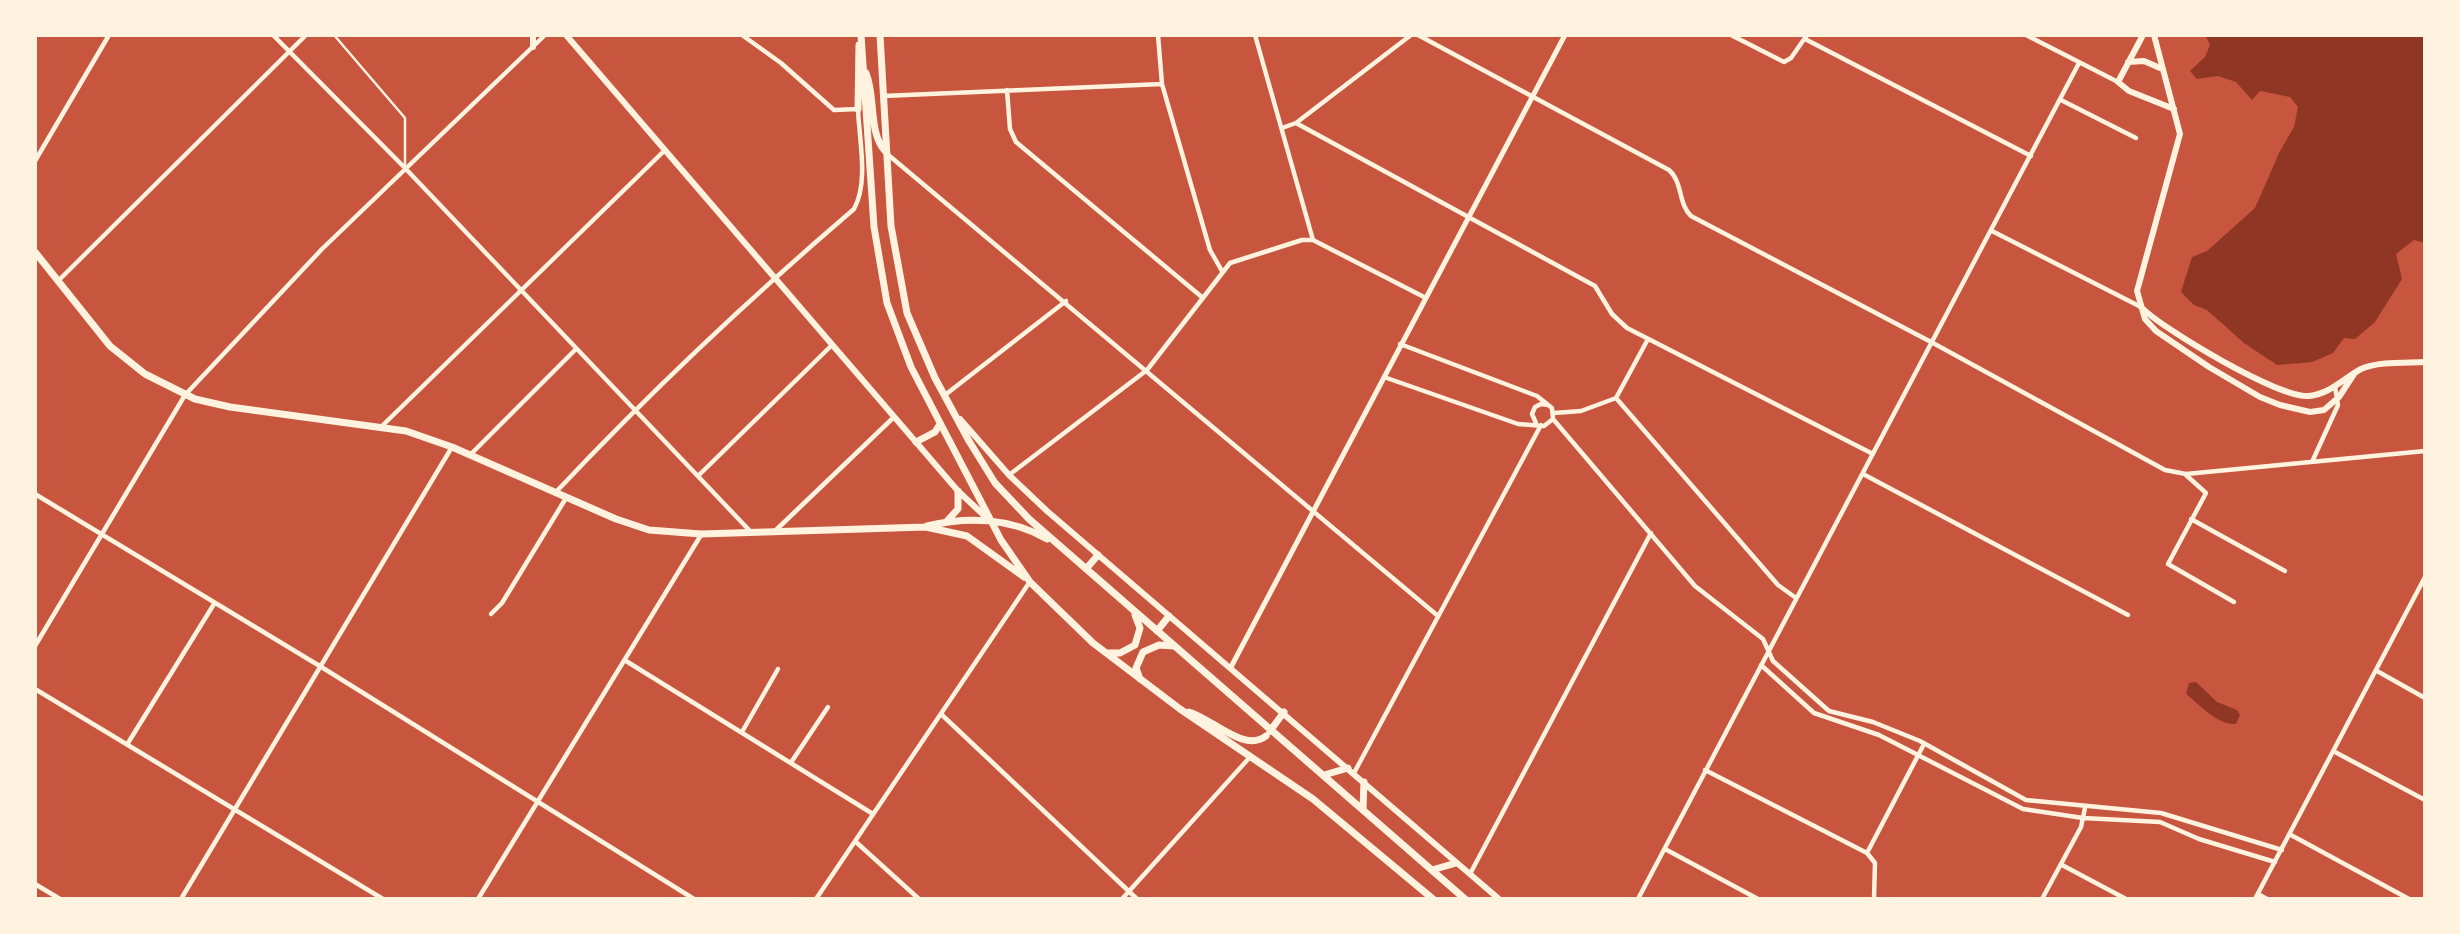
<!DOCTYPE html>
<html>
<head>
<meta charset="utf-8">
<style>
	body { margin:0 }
	#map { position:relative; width:2460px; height:934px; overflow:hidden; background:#c8553d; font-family:Karla,sans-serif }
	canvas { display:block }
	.frame { position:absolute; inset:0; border:37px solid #fff3e0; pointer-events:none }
</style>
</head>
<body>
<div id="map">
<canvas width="2460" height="934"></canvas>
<div class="frame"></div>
</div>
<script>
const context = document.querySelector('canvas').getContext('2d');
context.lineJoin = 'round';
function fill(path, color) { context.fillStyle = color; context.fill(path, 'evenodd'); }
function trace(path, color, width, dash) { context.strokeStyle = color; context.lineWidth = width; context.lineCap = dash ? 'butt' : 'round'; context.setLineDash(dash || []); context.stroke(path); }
fill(new Path2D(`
	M 2199,35 L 2425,35 L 2425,243 L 2414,240 L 2396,254 L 2402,279 L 2375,322 L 2355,339 L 2344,338 L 2333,353 L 2312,362 L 2277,365 L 2244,343 L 2207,310 L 2194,305 L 2181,292 L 2192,257 L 2207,251 L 2255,208 L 2280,151 L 2294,127 L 2298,107 L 2290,97 L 2260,91 L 2252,100 L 2236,82 L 2218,76 L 2197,79 L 2190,71 L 2205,57 L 2210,45 L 2206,37 Z
	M 2196,682 L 2217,702 L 2237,710 L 2240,715 L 2236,724 C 2217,725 2200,705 2186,694 L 2189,683 Z`), '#8f3625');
trace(new Path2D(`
	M 334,35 L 405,118 L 405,168`), '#fff3e0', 2.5);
trace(new Path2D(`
	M 273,35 L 405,168 L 750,531
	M 1158,35 L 1162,84 L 1210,250 L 1222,271
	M 1255,35 L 1313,240 L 1424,297
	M 1418,35 L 1669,170 C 1683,182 1678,204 1691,216 L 1933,343 L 2165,470 L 2186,474 L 2425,451
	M 1731,35 L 1784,62 L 1791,58 L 1807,35
	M 2026,35 L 2118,82
	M 1805,39 L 2031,156
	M 1007,90 L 1010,129 L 1016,142 L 1203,298
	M 883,96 L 1162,84
	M 2061,100 L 2136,138
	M 1296,123 L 1595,286 L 1612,314 L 1627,328 L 1873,454
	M 1282,128 L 1296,123 L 1411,35
	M 886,153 L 1438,616
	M 35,161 L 109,35
	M 1992,231 L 2139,306
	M 58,281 L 306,35
	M 1384,377 L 1518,424 L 1544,426 L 1553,419 L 1552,408 L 1537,396 L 1400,344
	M 945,395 L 1066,301
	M 1616,398 L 1778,585 L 1796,598
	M 1554,413 L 1581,411 L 1616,398 L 1648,339
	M 1553,419 L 1695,586 L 1763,639 L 1773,661 L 1829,711 L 1873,722 L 1920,741 L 2026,800 L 2161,813 L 2282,850
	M 1536,423 L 1532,414 L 1535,407 L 1541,404 L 1548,405
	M 383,425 L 664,151
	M 470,455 L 576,349
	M 2312,462 L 2338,405 L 2335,387
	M 1863,474 L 2128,615
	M 1009,475 L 1147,370 L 1230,263 L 1302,240 L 1313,240
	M 2186,475 L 2206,493 L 2168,564 L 2234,602
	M 698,476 L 832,345
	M 556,492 C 650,392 750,298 854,209 C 869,182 859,139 858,109 L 834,110 L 781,63 L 742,35
	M 35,494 L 323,668 L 694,899
	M 2191,519 L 2285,571
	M 776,530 L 894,417
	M 491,614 L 502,603 L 566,498
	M 35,646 L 185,395 L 322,249 L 545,35
	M 626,661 L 873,814
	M 1761,665 L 1814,713 L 1879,735 L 2023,809 L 2083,818 L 2160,822 L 2199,839 L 2275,862
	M 2377,671 L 2425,698
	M 35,689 L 383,899
	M 941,714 L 1137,899
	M 742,732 L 778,669
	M 128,743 L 214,604
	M 2335,752 L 2425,800
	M 792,761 L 828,707
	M 1705,770 L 1867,853 L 1875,863 L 1874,899
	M 1354,773 L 1541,425
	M 2291,835 L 2409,899
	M 856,842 L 919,899
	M 1665,849 L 1758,899
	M 1867,853 L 1924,744
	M 2062,865 L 2126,899
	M 1470,874 L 1651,533
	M 35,884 L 60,899
	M 2258,894 L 2267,899
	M 181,899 L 452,447
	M 478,899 L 701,535
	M 816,899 L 1029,583
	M 1122,899 L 1250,757
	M 1638,899 L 2079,63
	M 2042,899 L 2081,827 L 2085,808
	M 2255,899 L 2425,577`), '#fff3e0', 4.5);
trace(new Path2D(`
	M 1231,667 L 1565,35`), '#fff3e0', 5);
trace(new Path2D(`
	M 566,35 L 958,491 L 990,521
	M 2143,35 L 2118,82 L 2129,91 L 2174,109
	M 2154,35 L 2180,134 L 2137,291 L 2145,319 L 2156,331 L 2209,367 L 2260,397 L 2280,405 L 2310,412 L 2324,410 L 2339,397 L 2354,374
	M 533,47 L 533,35
	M 2128,62 L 2144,61 L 2160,68
	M 2141,307 C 2162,329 2280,399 2309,396 C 2330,394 2344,378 2361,369 C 2379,361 2406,363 2425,362
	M 960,419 L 1009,475 L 1047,511 L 1499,899`), '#fff3e0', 6);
trace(new Path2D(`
	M 861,35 L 874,227 L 887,303 L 911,367 L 1001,540 L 1030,582 L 1093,643 L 1180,709 L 1313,799 L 1433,899
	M 880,35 L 891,226 L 907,313 L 935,378 L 969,441 L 995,483 L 1029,519 L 1465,899
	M 866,73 C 876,97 868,132 885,151
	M 858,109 L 859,45
	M 35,252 L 110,346 L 145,374 L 195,399 L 230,407 L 406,431 L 452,447 L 616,519 L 649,530 L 701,534 L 926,527 L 967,536 L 1024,577
	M 916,442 L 935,432 L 940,424
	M 947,521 L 958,509 L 958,491
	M 927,526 C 968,516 1011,518 1047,539
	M 1086,569 L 1098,555
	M 1157,631 L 1169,616
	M 1108,653 L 1120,653 L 1135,645 L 1140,628 L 1135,615
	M 1140,679 L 1136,668 L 1143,652 L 1159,645 L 1174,646
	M 1189,712 C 1213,719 1244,753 1266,736
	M 1270,731 L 1284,712
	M 1324,775 L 1348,768
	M 1363,809 L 1364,782
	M 1432,870 L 1456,863`), '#fff3e0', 7);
</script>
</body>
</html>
